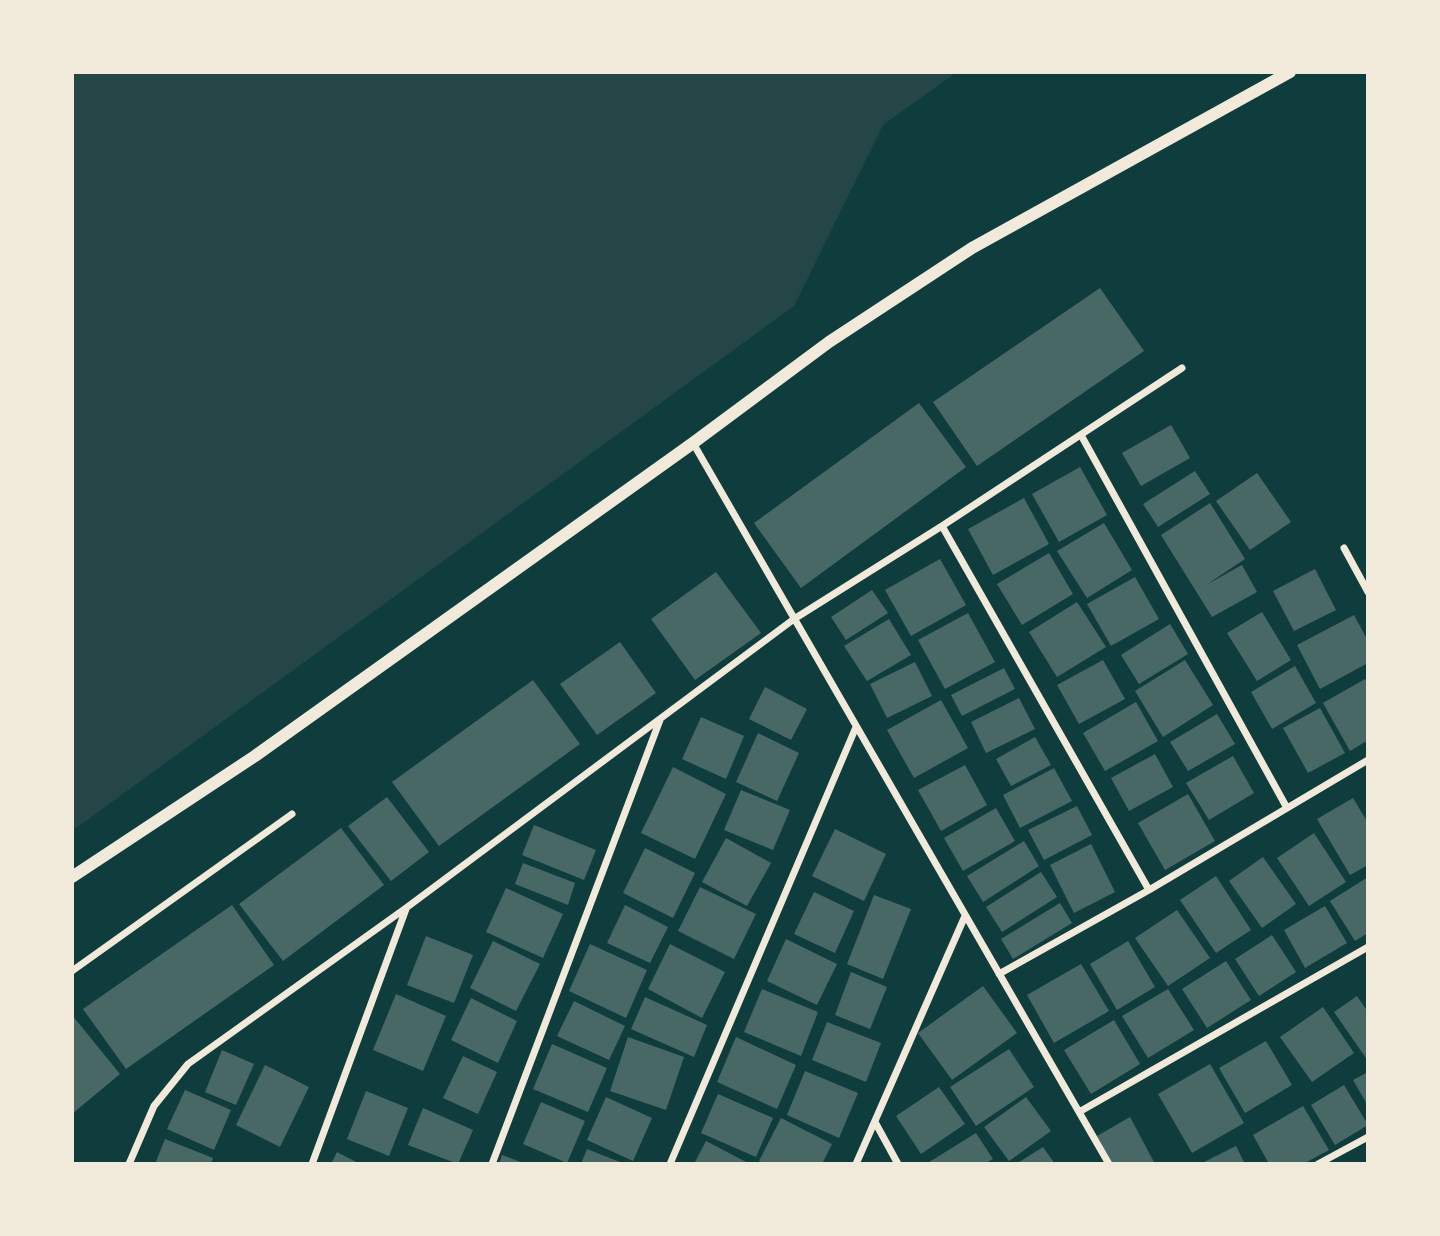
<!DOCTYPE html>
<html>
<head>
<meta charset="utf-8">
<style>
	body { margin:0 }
	#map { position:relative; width:1440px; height:1236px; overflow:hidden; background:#0f3d3e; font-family:"PT Sans",sans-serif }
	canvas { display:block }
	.frame { position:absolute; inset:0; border:74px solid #f1e9da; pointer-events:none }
</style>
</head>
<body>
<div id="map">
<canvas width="1440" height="1236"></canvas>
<div class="frame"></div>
</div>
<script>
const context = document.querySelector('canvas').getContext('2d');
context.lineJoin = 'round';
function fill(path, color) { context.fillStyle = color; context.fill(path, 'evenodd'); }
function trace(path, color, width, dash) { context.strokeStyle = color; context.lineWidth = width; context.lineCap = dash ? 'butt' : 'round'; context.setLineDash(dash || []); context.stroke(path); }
fill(new Path2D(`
	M 72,72 L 957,72 L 883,125 L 794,306 L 72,831 Z`), '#244646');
fill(new Path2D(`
	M 1100,288 L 1144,351 L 977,466 L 933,402 Z
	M 919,403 L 966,467 L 801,588 L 754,523 Z
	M 1171,425 L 1190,458 L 1141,486 L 1122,453 Z
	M 1080,467 L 1107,515 L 1059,542 L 1032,494 Z
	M 1195,471 L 1210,494 L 1158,527 L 1143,504 Z
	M 1257,473 L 1291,522 L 1250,550 L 1216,501 Z
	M 1024,498 L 1049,544 L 993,575 L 968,529 Z
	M 1210,503 L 1245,559 L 1206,585 L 1242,565 L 1257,592 L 1212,617 L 1161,535 Z
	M 1104,523 L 1132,570 L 1087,598 L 1057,551 Z
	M 1049,553 L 1073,594 L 1022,625 L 997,584 Z
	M 940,559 L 966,605 L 911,636 L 885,590 Z
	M 1315,569 L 1336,610 L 1294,631 L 1273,591 Z
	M 716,572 L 761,633 L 695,680 L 651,619 Z
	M 1135,577 L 1159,619 L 1111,646 L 1087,604 Z
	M 872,590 L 888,613 L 846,640 L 831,617 Z
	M 1077,602 L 1106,647 L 1057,677 L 1029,632 Z
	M 1262,612 L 1291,660 L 1257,681 L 1227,633 Z
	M 968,613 L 995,662 L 945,689 L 918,640 Z
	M 1354,615 L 1368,641 L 1368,663 L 1320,689 L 1297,645 Z
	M 889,619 L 911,655 L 867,681 L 844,646 Z
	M 1170,624 L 1188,654 L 1139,684 L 1121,655 Z
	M 620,642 L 656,693 L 597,735 L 560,684 Z
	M 1103,660 L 1125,699 L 1079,724 L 1057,685 Z
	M 1185,660 L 1213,705 L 1163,737 L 1135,691 Z
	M 915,662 L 932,696 L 887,718 L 870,684 Z
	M 1295,666 L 1316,703 L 1272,729 L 1251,692 Z
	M 1004,668 L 1015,689 L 962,716 L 951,695 Z
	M 1365,679 L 1368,685 L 1368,740 L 1350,751 L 1323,703 Z
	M 533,680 L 580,744 L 439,846 L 392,782 Z
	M 765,687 L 807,709 L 791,740 L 749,719 Z
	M 1019,698 L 1035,729 L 986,753 L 971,722 Z
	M 941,700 L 968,748 L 914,778 L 887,730 Z
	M 1136,702 L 1158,741 L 1105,771 L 1083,733 Z
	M 1320,708 L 1345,753 L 1308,773 L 1283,728 Z
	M 1217,714 L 1235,744 L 1188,771 L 1170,742 Z
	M 701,717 L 744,736 L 726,779 L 682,759 Z
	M 758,733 L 799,753 L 777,801 L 736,782 Z
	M 1035,737 L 1051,765 L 1011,786 L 996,759 Z
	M 1155,754 L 1173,787 L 1129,811 L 1111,778 Z
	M 1233,756 L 1254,793 L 1209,820 L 1186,783 Z
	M 965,765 L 987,805 L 941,831 L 918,790 Z
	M 673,767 L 726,794 L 695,859 L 641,833 Z
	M 1054,768 L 1072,801 L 1020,828 L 1003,795 Z
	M 741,790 L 790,810 L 773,850 L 724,830 Z
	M 1188,794 L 1215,841 L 1165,870 L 1138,823 Z
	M 387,797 L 429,852 L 391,881 L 348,826 Z
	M 1353,798 L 1368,823 L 1368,865 L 1350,875 L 1317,819 Z
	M 1077,806 L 1092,835 L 1044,860 L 1028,830 Z
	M 996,808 L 1015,841 L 963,871 L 944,838 Z
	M 534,825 L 596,850 L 584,880 L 522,855 Z
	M 341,828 L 384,885 L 283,961 L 239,904 Z
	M 835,829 L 886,854 L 864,901 L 812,876 Z
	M 1314,833 L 1346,882 L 1309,906 L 1277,858 Z
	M 726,838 L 771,863 L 747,906 L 702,882 Z
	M 1024,841 L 1039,866 L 983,902 L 967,876 Z
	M 1091,844 L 1115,892 L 1074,913 L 1050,865 Z
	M 645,848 L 695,873 L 673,918 L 623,893 Z
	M 1263,857 L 1296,904 L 1262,928 L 1229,881 Z
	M 523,863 L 575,883 L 568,905 L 515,884 Z
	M 1041,872 L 1057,897 L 1002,932 L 986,907 Z
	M 1216,876 L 1251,930 L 1216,953 L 1180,900 Z
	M 1368,877 L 1368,933 L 1355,941 L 1330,901 Z
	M 700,887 L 756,914 L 734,959 L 678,931 Z
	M 506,888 L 563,914 L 543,958 L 486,932 Z
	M 814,892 L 854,911 L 835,953 L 794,934 Z
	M 874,895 L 911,909 L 883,979 L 847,964 Z
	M 1060,903 L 1072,923 L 1013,959 L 1001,939 Z
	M 232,905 L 274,965 L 126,1069 L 83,1009 Z
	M 625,905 L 668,927 L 650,963 L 607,943 Z
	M 1325,906 L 1347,943 L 1305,968 L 1284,930 Z
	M 1177,910 L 1210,958 L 1168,986 L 1135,938 Z
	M 1272,935 L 1296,972 L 1259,996 L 1235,959 Z
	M 426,936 L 473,955 L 454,1003 L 407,985 Z
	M 786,939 L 837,964 L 817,1005 L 767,981 Z
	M 493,941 L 540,964 L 516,1011 L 470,988 Z
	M 1128,941 L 1155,987 L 1117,1010 L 1090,964 Z
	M 590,944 L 647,970 L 626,1018 L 569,991 Z
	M 670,944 L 725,972 L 702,1018 L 648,989 Z
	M 1226,961 L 1251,1000 L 1207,1028 L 1182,989 Z
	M 1081,964 L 1109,1011 L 1054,1043 L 1027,995 Z
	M 851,972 L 887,987 L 870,1029 L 835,1015 Z
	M 983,986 L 1017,1033 L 952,1080 L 918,1033 Z
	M 762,989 L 818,1012 L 801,1056 L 744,1032 Z
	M 1168,989 L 1194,1030 L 1148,1058 L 1122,1016 Z
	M 396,994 L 446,1016 L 423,1071 L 373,1050 Z
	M 1357,996 L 1368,1012 L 1368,1061 L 1334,1012 Z
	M 645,997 L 707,1025 L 694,1057 L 631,1029 Z
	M 471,998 L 517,1021 L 498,1063 L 451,1040 Z
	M 574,1001 L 625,1026 L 609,1060 L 557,1036 Z
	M 1323,1007 L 1354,1053 L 1312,1082 L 1280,1037 Z
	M 72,1015 L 120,1074 L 72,1114 Z
	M 1114,1020 L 1140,1064 L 1091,1094 L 1064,1050 Z
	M 827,1022 L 881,1043 L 866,1082 L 812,1060 Z
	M 628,1037 L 684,1057 L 666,1110 L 610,1091 Z
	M 736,1037 L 796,1065 L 777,1109 L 717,1082 Z
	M 1266,1041 L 1292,1085 L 1245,1113 L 1219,1068 Z
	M 552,1044 L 607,1068 L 588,1112 L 533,1089 Z
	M 1009,1049 L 1034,1087 L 976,1126 L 950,1087 Z
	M 222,1050 L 254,1064 L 236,1105 L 205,1092 Z
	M 463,1056 L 497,1072 L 478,1114 L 443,1098 Z
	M 1210,1064 L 1244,1123 L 1192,1153 L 1158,1094 Z
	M 265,1065 L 309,1087 L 280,1147 L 236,1125 Z
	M 805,1071 L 858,1093 L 839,1138 L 787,1115 Z
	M 1368,1072 L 1368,1106 L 1353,1080 Z
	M 1344,1085 L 1368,1125 L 1335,1145 L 1311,1105 Z
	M 939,1087 L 965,1124 L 921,1154 L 896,1116 Z
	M 185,1090 L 231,1110 L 214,1150 L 167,1129 Z
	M 366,1091 L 408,1108 L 389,1156 L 347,1139 Z
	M 718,1094 L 773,1118 L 756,1157 L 701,1133 Z
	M 606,1097 L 652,1118 L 633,1161 L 587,1140 Z
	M 1026,1097 L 1051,1131 L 1009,1161 L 984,1127 Z
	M 541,1102 L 585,1121 L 567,1163 L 523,1144 Z
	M 1303,1106 L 1329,1150 L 1303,1164 L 1269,1164 L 1253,1135 Z
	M 423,1108 L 473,1130 L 458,1164 L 408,1145 Z
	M 1130,1117 L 1155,1164 L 1113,1164 L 1097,1136 Z
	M 781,1118 L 832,1144 L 822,1164 L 766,1164 L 759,1161 Z
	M 976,1133 L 993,1159 L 984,1164 L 926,1164 Z
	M 165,1139 L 213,1158 L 211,1164 L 155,1164 Z
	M 706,1141 L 750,1164 L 694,1164 Z
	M 1236,1146 L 1245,1164 L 1200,1164 Z
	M 1043,1147 L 1055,1164 L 1016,1164 Z
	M 587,1149 L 625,1164 L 581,1164 Z
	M 337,1152 L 360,1164 L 331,1164 Z
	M 502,1155 L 526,1164 L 499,1164 Z`), '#486865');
trace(new Path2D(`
	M 1081,435 L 1287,808
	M 693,443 L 1109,1164
	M 942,526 L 1149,890
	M 1344,548 L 1368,592
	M 72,971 L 292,814
	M 999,974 L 1149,890 L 1368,760
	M 1079,1112 L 1368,947
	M 875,1122 L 898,1164
	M 129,1164 L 154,1106 L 188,1064 L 406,908 L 794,619 L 942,526 L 1182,368
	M 312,1164 L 406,909
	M 492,1164 L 660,720
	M 670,1164 L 856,727
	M 856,1164 L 965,916
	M 1318,1164 L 1368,1137`), '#f1e9da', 7);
trace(new Path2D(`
	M 72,877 L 255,756 L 693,443 L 829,342 L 972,248 L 1290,72`), '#f1e9da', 12);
</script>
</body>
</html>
